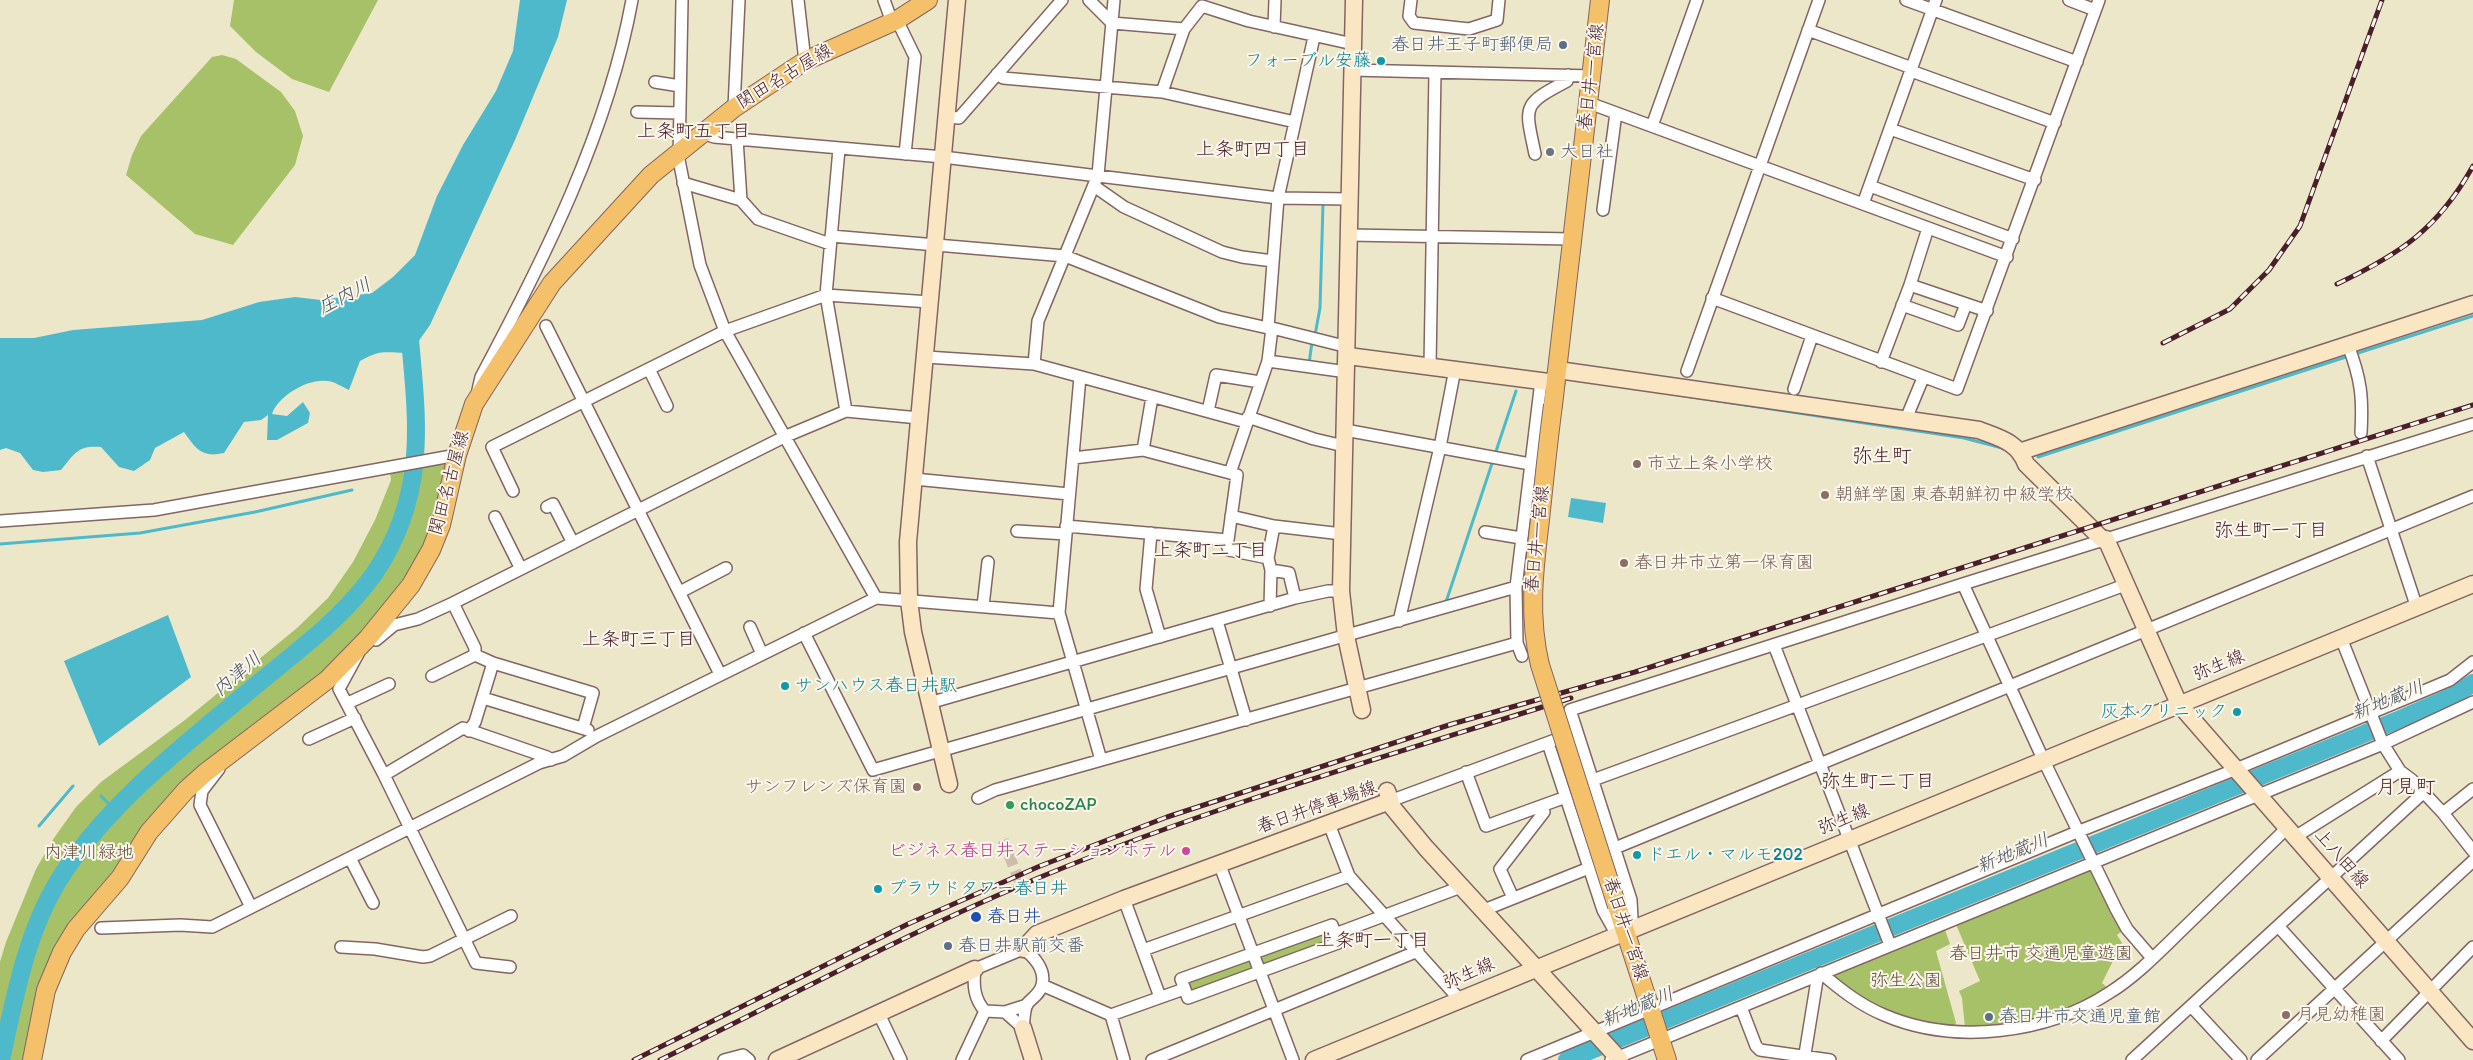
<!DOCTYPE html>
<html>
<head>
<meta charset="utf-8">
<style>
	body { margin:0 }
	canvas { display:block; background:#ede7ca }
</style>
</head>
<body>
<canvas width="2473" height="1060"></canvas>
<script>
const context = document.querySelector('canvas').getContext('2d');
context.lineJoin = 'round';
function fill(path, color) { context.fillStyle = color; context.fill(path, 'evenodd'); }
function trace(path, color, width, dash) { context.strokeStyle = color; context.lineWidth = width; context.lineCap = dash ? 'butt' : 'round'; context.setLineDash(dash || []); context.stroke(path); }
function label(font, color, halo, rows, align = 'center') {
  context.font = font + ' Itim,"Klee One",sans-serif'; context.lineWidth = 4; context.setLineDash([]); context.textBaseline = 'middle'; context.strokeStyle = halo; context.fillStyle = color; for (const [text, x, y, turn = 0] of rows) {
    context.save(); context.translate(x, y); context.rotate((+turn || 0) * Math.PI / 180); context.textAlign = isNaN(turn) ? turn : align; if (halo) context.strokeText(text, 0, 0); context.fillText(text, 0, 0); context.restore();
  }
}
fill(new Path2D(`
	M 234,0 L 378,0 L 329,92 L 292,79 L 256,52 L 230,26 Z
	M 222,55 L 236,59 L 281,92 L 295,111 L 303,136 L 295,165 L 233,245 L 195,234 L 126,175 L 132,155 L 141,136 L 212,57 Z
	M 444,462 L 450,464 L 429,545 L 357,645 L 209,765 L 75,928 L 26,1060 L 0,1060 L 0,962 L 6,942 L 36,869 L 54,838 L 76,807 L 101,782 L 185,720 L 297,628 L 328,598 L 353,562 L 375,520 L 391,480 L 390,472 Z
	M 2087,869 L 2090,870 L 2122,931 L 2117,935 L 2122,943 L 2102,983 L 2109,989 C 2097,995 2084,1004 2071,1008 C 2037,1020 2001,1027 1965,1028 L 1962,998 L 1959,991 L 1980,981 L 1955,922 Z
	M 1944,927 L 1950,944 L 1936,951 L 1956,1023 L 1953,1027 L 1917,1022 L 1876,1007 L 1832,977 L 1833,972 Z
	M 1326,931 L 1330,933 L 1332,938 L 1330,942 L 1267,964 L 1264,963 L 1262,958 L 1264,954 Z
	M 1247,960 L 1251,962 L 1253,967 L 1251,971 L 1192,992 L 1190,990 L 1189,981 Z`), '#a6c167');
fill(new Path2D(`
	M 520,0 L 567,0 L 558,37 L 515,140 L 430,325 L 411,352 C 387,355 385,347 360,361 L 349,390 C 342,387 334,381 327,381 C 308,378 278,396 272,414 L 287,416 L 303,402 L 310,413 L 308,423 L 277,440 L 267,440 L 268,415 L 261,420 L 244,422 L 224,453 C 202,458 196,449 184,432 L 155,448 L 150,460 L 134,471 L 119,467 L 101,447 C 78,445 75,453 61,470 L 43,472 L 33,470 L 20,453 L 6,448 L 0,450 L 0,338 L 34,338 L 73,330 L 202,320 L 259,302 L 295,297 L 321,300 L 372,293 L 393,277 L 415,255 L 437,196 L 463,145 L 496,91 L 513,51 Z
	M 1571,498 L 1606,503 L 1603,523 L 1568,517 Z
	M 168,615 L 191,677 L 99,746 L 64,661 Z`), '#4fb9cc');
trace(new Path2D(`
	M 1315,335 L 1320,308 L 1323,204
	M 2355,354 L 2473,316
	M 1309,364 L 1312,342
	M 1672,394 L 1964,438 L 2002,448
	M 2038,457 L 2349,356
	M 0,544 L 140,533 L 255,512 L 352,490
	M 1446,602 L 1516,391
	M 101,796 L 115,810
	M 39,826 L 73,786`), '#4fb9cc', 3);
trace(new Path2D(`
	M 1,1060 C 15,996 27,927 64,872 C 115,797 187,743 255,686 C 331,623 396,581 413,475 C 420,427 413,376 409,328
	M 1567,1060 L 2398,720 L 2451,697 L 2473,683`), '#4fb9cc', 18);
trace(new Path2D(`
	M 1003,840 L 1024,893`), '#ccbfaa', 11, [11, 5.5]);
const street = new Path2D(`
	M 682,0 L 679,160 L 700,265 L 725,331 L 876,598
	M 798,0 L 805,61
	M 884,0 L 892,22
	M 1089,0 L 1112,23 L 1184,29
	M 1411,0 L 1409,16 L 1414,23 L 1469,29 L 1497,20 L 1499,0
	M 1906,0 L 2077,62
	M 2069,0 L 2095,10
	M 897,20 L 915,57 L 905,154
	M 1274,27 L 1275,0
	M 1808,30 L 1912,68
	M 1352,70 L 1592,76
	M 1911,71 L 2055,123
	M 997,74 L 1003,78 L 1162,92 L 1295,122
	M 655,82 L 680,86
	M 1162,92 L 1184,29 L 1202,6 L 1249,21 L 1353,44
	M 1589,103 L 2007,257
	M 734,108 L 739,0
	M 637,112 L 679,113
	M 946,117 L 959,118 L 1062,0
	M 1652,126 L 1697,0
	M 1890,129 L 2035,180
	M 703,133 L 714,137 L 943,157 L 1278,198 L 1350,199
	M 737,139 L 741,200 L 758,219 L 830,244
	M 839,149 L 826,295 L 846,411
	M 1535,154 C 1525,106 1521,105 1567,81 L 1568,75
	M 683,183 L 741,200
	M 1094,186 L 1124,207 L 1222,252 L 1242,257 L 1273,261
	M 1870,186 L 2013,239
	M 1863,204 L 1936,0
	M 1603,210 L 1616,113
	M 1349,235 L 1572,239
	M 831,236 L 1065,256 L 1219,317 L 1268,328
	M 1910,285 L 1987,311
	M 1712,298 L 1957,389 L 2099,0
	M 1902,305 L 1958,325 L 1966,304
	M 546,326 L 720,674
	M 1272,328 L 1348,347
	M 2348,345 C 2361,379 2363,397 2361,433
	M 926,357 L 1034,364 L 1246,422
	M 1268,361 L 1347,372
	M 1881,362 L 1910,285 L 1928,228
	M 1034,364 L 1038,321 L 1098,175 L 1114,0
	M 1430,366 L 1435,72
	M 649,369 L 667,406
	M 1687,371 L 1819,0
	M 1080,377 L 1059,613 L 1101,760
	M 1794,389 L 1812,336
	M 478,390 L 481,377 C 544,259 608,132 632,0
	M 1208,411 L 1216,375 L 1260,382
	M 1248,417 L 1314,439 L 1344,446
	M 1906,419 L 1923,378
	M 1345,430 L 1530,464
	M 1143,450 L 1152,397
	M 2367,456 L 2417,608
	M 1073,458 L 1143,450 L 1230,473
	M 914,479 L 1069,494
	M 513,491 L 492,447 L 725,331 L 826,295 L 930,302
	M 547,507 L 553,504 L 573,543
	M 1231,516 L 1274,526 L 1342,534
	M 495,517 L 521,569
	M 0,521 L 154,510 L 457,455
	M 1066,526 L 1228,540 L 1237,475 L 1230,473 L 1268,361 L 1272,328 L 1268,328 L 1278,198 L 1314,37
	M 1017,531 L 1066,534
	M 1485,532 L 1521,538
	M 1151,533 L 1146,589 L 1160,637
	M 1225,540 L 1229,550 L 1268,558
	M 1271,570 L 1289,573 L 1295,598
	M 1963,584 L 2043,759 L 2116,909 L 2127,929 L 2152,958
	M 680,592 L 726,568
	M 453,603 L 475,648 L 475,655 L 493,663 L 593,693 L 583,728
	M 983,606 L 988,562
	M 1270,606 L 1271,570 L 1268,558 L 1274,526
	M 1217,621 L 1246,720
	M 1399,621 L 1440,447 L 1455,369
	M 750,627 L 762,654
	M 804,633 L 873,770 L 1516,587
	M 368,638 L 376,640 L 394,625 L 418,619 L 453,603 L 784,437 L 846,411 L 919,418
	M 2341,638 L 2383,744 L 2400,771 L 2412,780 L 2443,813 L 2473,851
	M 1774,645 L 1890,945
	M 358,654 L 339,689 L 384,775 L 476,963 L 510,967
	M 1522,656 L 1517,643 L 1516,587 L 1541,381
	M 432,676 L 475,655
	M 483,698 L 588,730
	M 348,703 L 389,684
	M 929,703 L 1295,598 L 1328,591 L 1341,591
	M 469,731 L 475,722 L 493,663
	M 309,739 L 355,718
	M 1548,743 L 1603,910 L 1613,928 L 1625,932 L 1632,919 L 1631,900 L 1570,710 L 1963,584 L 2473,424
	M 219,769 L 202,791 L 200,805 L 251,907
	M 1466,772 L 1486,826 L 1566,797
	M 384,775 L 463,728 L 547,757 L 551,760
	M 1593,780 L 2125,585
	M 978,798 L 995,790 L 1517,643
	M 1390,801 L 1555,740
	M 2443,813 L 2473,789
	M 1329,824 L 1349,876 L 1460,1000
	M 2295,837 L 2400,771
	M 1615,848 L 2473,496
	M 350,858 L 373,903
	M 1219,863 L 1293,1060
	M 1513,898 L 1500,869 L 1544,812 L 1542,806
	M 1124,899 L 1160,997
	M 1484,910 L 1589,868
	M 2278,926 L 2399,1060
	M 101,928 L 180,925 L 212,927 L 539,763 L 563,756 L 597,736 L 876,598 L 1059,613
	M 1335,934 L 1332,925 L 1181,979 L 1188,998 L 1338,943 L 1335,934 L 1461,887
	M 341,947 L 375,949 L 423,957 L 430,956 L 511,916
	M 1143,950 L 1349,876
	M 1042,985 L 1111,1015 L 1184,989
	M 2191,1006 L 2241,1060
	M 1741,1007 L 1756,1046 L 1760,1050 L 1830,1060
	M 878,1012 L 901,1060
	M 1005,1012 L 1023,1028 C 1024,1021 1024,1010 1027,1004 C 1032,998 1040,994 1042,985 C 1046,970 1034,956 1023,949 L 975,969 C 973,985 974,999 985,1011 L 1005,1012 L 1027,1005
	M 1111,1015 L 1124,1060
	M 2381,1041 L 2473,947
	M 724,1060 L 743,1055 L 749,1060
	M 962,1060 L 985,1011
	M 1152,1060 L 1418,951
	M 1527,1060 L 2077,832 L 2224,774 L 2431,688 L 2450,680 L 2473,662
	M 1611,1060 L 2383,744 L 2473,702
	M 1804,1060 L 1817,980 L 1821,973 C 1841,990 1860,1005 1884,1015 C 1954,1045 2046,1034 2109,993 C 2138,975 2162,949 2186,926 C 2220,893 2253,861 2287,828
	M 2132,1060 L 2424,792
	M 2257,1060 L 2473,861`);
const secondary = new Path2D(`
	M 1354,0 L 1341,591 L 1346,636 L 1362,710
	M 1348,356 L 1556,383
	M 1558,370 L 1979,430 C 2000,438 2018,442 2026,464 L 2103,540
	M 2022,451 L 2473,304
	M 2106,539 L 2179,704 L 2473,1041
	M 949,784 L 913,632 L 909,600 L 908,542 L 957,0
	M 1387,791 L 1393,808 L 1426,848 L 1620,1060
	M 1023,949 L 1037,934 L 1124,899 L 1390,801
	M 1023,1028 L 1033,1060
	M 777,1060 L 975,969
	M 1314,1060 L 2473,584`);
const primary = new Path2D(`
	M 1553,405 L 1600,0
	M 1617,906 L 1667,1060
	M 32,1060 L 46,990 L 62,952 L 76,929 L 120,878 L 149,832 L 186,790 L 205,773 L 327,680 L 368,638 L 411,585 L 431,550 L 441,525 L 457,455 L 474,404 L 552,283 L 651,175 L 734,108 L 805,61 L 897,20 L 928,0`);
trace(street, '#836563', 14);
trace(secondary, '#836563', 19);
trace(primary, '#836563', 20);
trace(street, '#fff', 11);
trace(secondary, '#fbe6c3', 16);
trace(primary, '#f4c16a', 18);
const rail = new Path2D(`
	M 2337,284 C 2400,254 2438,229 2473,166
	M 2163,343 L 2230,309 L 2269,270 L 2300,226 L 2382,0
	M 634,1060 L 908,924 L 1040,866 L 1167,817 L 1452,724 L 1635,672 L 2473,405
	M 660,1060 C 787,998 912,930 1043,876 C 1215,805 1394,754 1571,698`);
trace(rail, '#4a1f2b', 5);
trace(rail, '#fbf7ec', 3, [9]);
const primaryBridge = new Path2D(`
	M 1553,405 C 1548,443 1544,481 1540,520 C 1534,569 1528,615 1540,665 L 1617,906`);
trace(primaryBridge, '#836563', 20, []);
trace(primaryBridge, '#f4c16a', 18);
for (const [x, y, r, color] of [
	[1563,45,5,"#5c6f8a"],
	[1381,61,5,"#0f9aa8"],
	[1550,152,5,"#6b7280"],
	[1637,464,5,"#8d6e63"],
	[1825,495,5,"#8d6e63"],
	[1624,563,5,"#8d6e63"],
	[785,686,5,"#0f9aa8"],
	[2237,712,5,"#0f9aa8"],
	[917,787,5,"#8d6e63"],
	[1010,805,5,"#2e9e5b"],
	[1186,851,5,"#d1479c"],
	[1637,855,5,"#0f9aa8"],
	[878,889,5,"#0f9aa8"],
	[976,917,6,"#1a4fb4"],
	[948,946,5,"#5c6f8a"],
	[2286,1015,5,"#8d6e63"],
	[1989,1017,5,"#5c6f8a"]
]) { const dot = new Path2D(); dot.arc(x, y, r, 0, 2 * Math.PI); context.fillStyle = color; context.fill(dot); trace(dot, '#fbf7ec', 2); }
label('18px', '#4e5e75', '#fbf7ec', [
	["春日井王子町郵便局",1553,45,"right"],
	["春日井駅前交番",958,946],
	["春日井市交通児童館",1999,1017]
], 'left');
label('18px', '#0d838f', '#fbf7ec', [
	["フォーブル安藤",1371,61,"right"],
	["サンハウス春日井駅",795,686],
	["灰本クリニック",2227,712,"right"],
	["ドエル・マルモ202",1647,855],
	["プラウドタワー春日井",888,889]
], 'left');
label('18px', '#4a1f2b', '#fbf7ec', [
	["関田名古屋線",785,77,-31],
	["春日井一宮線",1592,77,-83],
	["関田名古屋線",450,483,-75],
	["春日井一宮線",1538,539,-84],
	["弥生線",2219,666,-22],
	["春日井停車場線",1317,808,-19],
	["弥生線",1844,820,-22],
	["上八田線",2341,859,49],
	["春日井一宮線",1625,929,72],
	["弥生線",1469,974,-23]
]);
label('18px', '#5b616d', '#fbf7ec', [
	["大日社",1560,152]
], 'left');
label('18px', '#785e54', '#fbf7ec', [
	["市立上条小学校",1647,464],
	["朝鮮学園 東春朝鮮初中級学校",1835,495],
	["春日井市立第一保育園",1634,563],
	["サンフレンズ保育園",907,787,"right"],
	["月見幼稚園",2296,1015]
], 'left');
label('18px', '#27864d', '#fbf7ec', [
	["chocoZAP",1020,805]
], 'left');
label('18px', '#b23c85', '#fbf7ec', [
	["ビジネス春日井ステーションホテル",1176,851]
], 'right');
label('18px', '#66503d', '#fbf7ec', [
	["内津川緑地",89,853],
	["春日井市 交通児童遊園",2041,954],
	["弥生公園",1906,981]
]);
label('18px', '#164399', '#fbf7ec', [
	["春日井",987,917]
], 'left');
label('19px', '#4a1f2b', '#fbf7ec', [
	["上条町五丁目",694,132],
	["上条町四丁目",1253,150],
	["弥生町一丁目",2271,531],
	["上条町二丁目",1211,551],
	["上条町三丁目",639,640],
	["弥生町二丁目",1878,782],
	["上条町一丁目",1373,941]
]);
label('italic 19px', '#4c5563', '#fbf7ec', [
	["庄内川",345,297,-27],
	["内津川",238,675,-40],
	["新地蔵川",2388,701,-22],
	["新地蔵川",2013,854,-22],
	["新地蔵川",1638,1008,-22]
]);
label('20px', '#4a1f2b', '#fbf7ec', [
	["弥生町",1882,457],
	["月見町",2406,788]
]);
</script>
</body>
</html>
